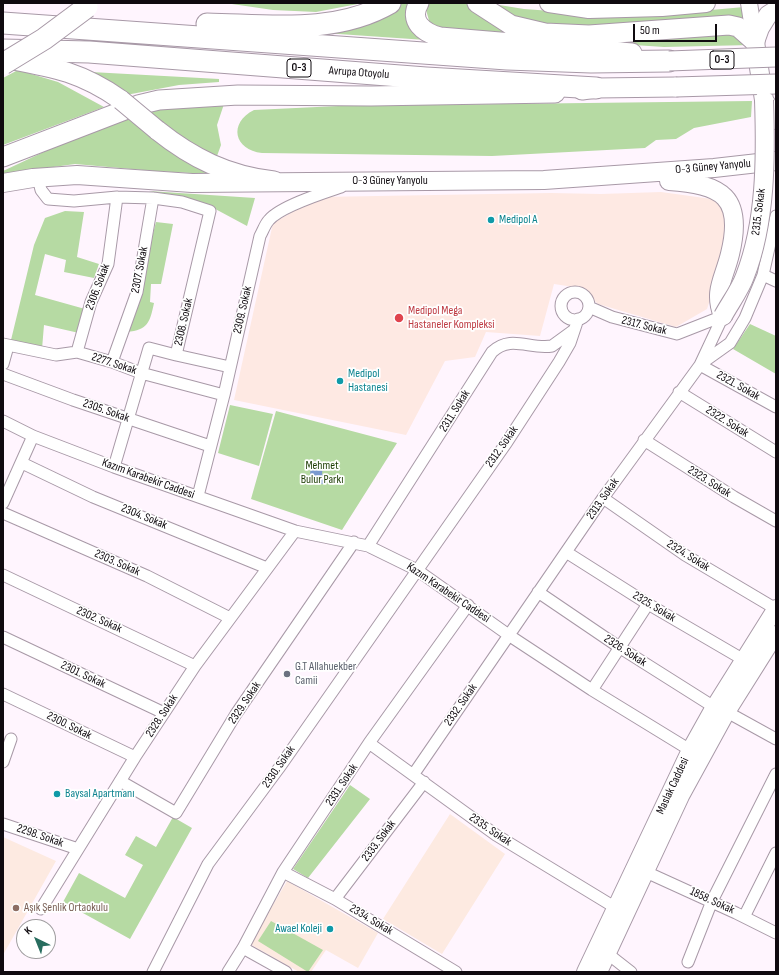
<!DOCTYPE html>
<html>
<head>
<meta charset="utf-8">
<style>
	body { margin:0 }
	#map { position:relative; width:779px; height:975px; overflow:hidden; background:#fff5fe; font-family:"Sofia Sans Condensed",sans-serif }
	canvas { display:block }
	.frame { position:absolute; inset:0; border:4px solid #0f0a0f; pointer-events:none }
	.north { position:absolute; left:16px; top:919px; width:40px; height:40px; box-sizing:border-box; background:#fff; border:1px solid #9f9d9f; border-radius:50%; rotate:317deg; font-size:11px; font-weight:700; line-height:16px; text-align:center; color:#0f0a0f }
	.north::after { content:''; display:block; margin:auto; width:14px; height:18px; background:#286d5f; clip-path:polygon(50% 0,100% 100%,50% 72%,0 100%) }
	.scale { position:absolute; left:633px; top:24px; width:84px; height:18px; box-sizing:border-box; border:2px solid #0f0a0f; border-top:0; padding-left:5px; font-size:12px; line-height:14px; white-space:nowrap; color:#0f0a0f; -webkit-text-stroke:3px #fff; paint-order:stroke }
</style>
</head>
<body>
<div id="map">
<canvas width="779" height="975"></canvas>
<div class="frame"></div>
<div class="north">K</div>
<div class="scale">50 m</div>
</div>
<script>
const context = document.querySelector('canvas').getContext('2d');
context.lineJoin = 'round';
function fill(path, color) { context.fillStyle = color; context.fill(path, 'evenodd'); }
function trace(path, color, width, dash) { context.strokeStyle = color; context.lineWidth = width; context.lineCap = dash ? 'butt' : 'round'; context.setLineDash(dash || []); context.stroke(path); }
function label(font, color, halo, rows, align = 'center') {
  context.font = font + ' "Sofia Sans Condensed",sans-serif'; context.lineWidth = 3.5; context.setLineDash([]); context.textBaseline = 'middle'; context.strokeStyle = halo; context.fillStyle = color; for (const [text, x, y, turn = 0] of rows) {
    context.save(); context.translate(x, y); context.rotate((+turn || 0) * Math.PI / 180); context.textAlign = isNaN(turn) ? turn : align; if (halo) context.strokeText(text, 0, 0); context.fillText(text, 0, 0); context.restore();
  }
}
fill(new Path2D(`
	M 450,814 L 505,854 L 442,954 L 383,919 Z
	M 3,837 L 56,861 L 3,955 Z
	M 287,881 L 378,933 L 358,968 L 326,950 L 311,972 L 299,972 L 250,944 Z`), '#fdeae1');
fill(new Path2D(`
	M 661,192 L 719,200 L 730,217 L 724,257 L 707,309 L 676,327 L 598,304 L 580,288 L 554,284 L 540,336 L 486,332 L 475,357 L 445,361 L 406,435 L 234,400 L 273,223 L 319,197 L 551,193 L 601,194 Z`), '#fee9e3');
fill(new Path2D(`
	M 225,3 L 363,3 L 316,12 L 273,10 Z
	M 399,3 L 412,3 L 426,40 L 324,33 Z
	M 429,3 L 465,3 L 514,34 L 455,32 L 430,24 L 426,10 Z
	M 493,4 L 524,9 L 634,17 L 744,7 L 745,22 L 598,28 L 525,24 Z
	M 736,32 L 751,45 L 664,47 L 604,43 Z
	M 18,70 L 58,82 L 104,107 L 3,145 L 3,78 Z
	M 91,72 L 219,79 L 219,82 L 179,85 L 126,95 Z
	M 225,101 L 217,125 L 221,145 L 217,156 L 188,142 L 147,110 Z
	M 752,101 L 751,117 L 694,128 L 676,139 L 656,140 L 645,148 L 492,156 L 262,153 C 234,150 228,123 254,110 L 338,106 Z
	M 127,118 L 171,152 L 210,174 L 154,171 L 75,164 L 3,174 L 3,171 L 65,142 Z
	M 149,191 L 255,198 L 247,226 L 206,204 Z
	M 65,211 L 84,212 L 77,257 L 99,264 L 94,278 L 64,272 L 66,260 L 45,254 L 35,295 L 85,309 L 79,333 L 44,325 L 42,349 L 11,340 L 34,245 L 45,218 Z
	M 156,222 L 173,224 L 161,284 L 151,284 L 150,302 L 154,303 C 150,322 148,330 127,332 Z
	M 750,324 L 776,336 L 776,374 L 733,349 Z
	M 230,405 L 273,414 L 259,466 L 218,453 Z
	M 276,411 L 397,443 L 342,530 L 251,499 Z
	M 350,785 L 370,799 L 308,878 L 293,869 Z
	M 173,817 L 192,828 L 130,939 L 63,902 L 79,873 L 125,898 L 143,865 L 125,855 L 136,836 L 156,847 Z
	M 271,921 L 323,950 L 308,972 L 258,941 Z`), '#b6daa3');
fill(new Path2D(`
	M 314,462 L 320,462 L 323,465 L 322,474 L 326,479 L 326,484 L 319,484 L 310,475 L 311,464 Z`), '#7b9ad0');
const minor = new Path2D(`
	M 38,178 L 41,190 L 48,199 L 74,201 L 117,197 L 153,198 L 182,202 L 210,211 L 176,355 L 149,348 L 114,467
	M 763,275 L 776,281
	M561 306a14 14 0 1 1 28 0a14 14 0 1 1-28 0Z
	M 589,307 L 612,317 L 677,334 L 723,316
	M 3,344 L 56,355 L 77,352 L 112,362 L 141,373 L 224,395
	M 77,352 L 91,302 L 108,264 L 117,197
	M 176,355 L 230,367
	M 112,362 L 137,292 L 153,198
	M 702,363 L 730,343 L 745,318 L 763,275 L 776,216
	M 3,364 L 8,346
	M 700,365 L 776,407
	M 3,374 L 73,400 L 210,446
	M 679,392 L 776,452
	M 3,421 L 33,436 L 114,467 L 295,531 L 368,546 L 417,570 L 510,636 L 592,690 L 690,750
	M 644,440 L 734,497 L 776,521
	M 22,463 L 93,497 L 267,568
	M 198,496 L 224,395 L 260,236 C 263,231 265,224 269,220 C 281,206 323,193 341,187
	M 603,498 L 685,555 L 776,609
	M 3,503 L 33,436
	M 3,513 L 147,576 L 230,618
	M 368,546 L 492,352 C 511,334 530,350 552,346 L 574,330
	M 566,552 L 648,604 L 744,660
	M 3,575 L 195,666
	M 538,592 L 619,647 L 714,707
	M 3,637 L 164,713
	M 592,690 L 648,604
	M 3,694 L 135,757
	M 727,712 L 776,739
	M 369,743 L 496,835 L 616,908
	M 3,762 L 11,739
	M 413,775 L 603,498 L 700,365 L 723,316
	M 120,781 L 176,813 L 236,714 L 354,542
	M 3,824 L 78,849
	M 283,872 L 335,899 L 456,972
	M 646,872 L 736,913 L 776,933
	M 335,899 L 424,782
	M 41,909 L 135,757 L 195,666 L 295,531
	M 744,917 L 776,853
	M 243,948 L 286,972
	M 608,954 L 631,972
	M 688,962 L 712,901 L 776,774
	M 153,972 L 208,864 L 279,768 L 507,442 L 559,362 L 570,343 L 578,319
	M 228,972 L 243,948 L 283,872 L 369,743 L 468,605`);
const secondary = new Path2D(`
	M 749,3 L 755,42
	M 585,972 L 690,750 L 714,707 L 776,608
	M 599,972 L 681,796 L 727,712 L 776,634`);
const primary = new Path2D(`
	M 549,3 L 589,9 L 662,7 L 706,3
	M 776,10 L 768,15 L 760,28 L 755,42 L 764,100 L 776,120
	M 669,181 C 722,184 744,197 730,254 C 724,279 713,291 723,316
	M 3,183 L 33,178 L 77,175 L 192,183 L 544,180 L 714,168 L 776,161`);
const trunk = new Path2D(`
	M 419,3 C 408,21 424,33 440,37 L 632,53
	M 477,3 L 511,25 L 545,33 L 589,35 L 729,25 L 738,27 L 755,42
	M 3,58 C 51,67 80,71 121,100
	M 582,90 L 596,88 L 676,87
	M 157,130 C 192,158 228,176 274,181
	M 3,157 L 138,105 L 159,100 L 238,95 L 371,96 L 555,93`);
const motorway = new Path2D(`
	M 3,23 L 507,59 L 591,62 L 669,61
	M 207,24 C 268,25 335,35 390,3
	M 3,50 L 89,52 L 426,78 L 596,88`);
trace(minor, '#a899a7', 13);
trace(secondary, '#a899a7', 18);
trace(primary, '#a899a7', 20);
trace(trunk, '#a899a7', 21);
trace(motorway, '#a899a7', 23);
trace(minor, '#fff', 11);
trace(secondary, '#fff', 16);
trace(primary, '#fff', 18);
trace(trunk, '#fff', 19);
trace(motorway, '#fff', 21);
const primaryBridge = new Path2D(`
	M 723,316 C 730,303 740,290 745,276 C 766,222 766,158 764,100`);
const trunkBridge = new Path2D(`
	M 669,61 L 776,57
	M 676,87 L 776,84
	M 121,100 L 157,130`);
const motorwayBridge = new Path2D(`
	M 3,64 L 44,39 L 87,7`);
trace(primaryBridge, '#a899a7', 20, []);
trace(trunkBridge, '#a899a7', 21, []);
trace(motorwayBridge, '#a899a7', 23, []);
trace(primaryBridge, '#fff', 18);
trace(trunkBridge, '#fff', 19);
trace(motorwayBridge, '#fff', 21);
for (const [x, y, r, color] of [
	[491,220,4,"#0f9aa8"],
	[399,318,5,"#e0444e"],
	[340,381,4,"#0f9aa8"],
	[287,674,4,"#6b7280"],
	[57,794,4,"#0f9aa8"],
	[16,908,4,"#8d6e63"],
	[330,929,4,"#0f9aa8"]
]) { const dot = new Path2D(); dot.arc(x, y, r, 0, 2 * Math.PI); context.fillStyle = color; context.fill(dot); trace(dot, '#fff', 1.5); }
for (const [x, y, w] of [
	[722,60,24],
	[299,68,24]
]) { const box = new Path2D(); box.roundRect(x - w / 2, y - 9, w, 18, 3); context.fillStyle = '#fff'; context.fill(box); trace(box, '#0f0a0f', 1); }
label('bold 11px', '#0f0a0f', null, [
	["O-3",722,60],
	["O-3",299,68]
]);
label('12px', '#0f0a0f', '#fff', [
	["Avrupa Otoyolu",359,73,4],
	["O-3 Güney Yanyolu",713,167,-5],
	["O-3 Güney Yanyolu",390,181],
	["2315. Sokak",759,212,-83],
	["2307. Sokak",140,270,-79],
	["2306. Sokak",98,287,-69],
	["2309. Sokak",243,310,-77],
	["2308. Sokak",184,322,-77],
	["2317. Sokak",644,326,14],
	["2277. Sokak",114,364,18],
	["2321. Sokak",738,386,29],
	["2305. Sokak",106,411,19],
	["2311. Sokak",455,411,-58],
	["2322. Sokak",727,422,32],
	["2312. Sokak",502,447,-55],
	["Kazım Karabekir Caddesi",148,479,20],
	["2323. Sokak",709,482,32],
	["2313. Sokak",603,499,-55],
	["2304. Sokak",144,517,22],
	["2324. Sokak",688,556,32],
	["2303. Sokak",117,563,24],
	["Kazım Karabekir Caddesi",448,593,34],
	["2325. Sokak",654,607,31],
	["2302. Sokak",99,620,24],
	["2326. Sokak",625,651,33],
	["2301. Sokak",83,675,25],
	["2329. Sokak",245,703,-56],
	["2332. Sokak",461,705,-55],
	["2328. Sokak",162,716,-57],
	["2300. Sokak",69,726,26],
	["2330. Sokak",279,767,-55],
	["2331. Sokak",342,785,-56],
	["Maslak Caddesi",673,786,-65],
	["2335. Sokak",490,830,34],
	["2298. Sokak",40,836,19],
	["2333. Sokak",379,841,-53],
	["1858. Sokak",712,901,25],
	["2334. Sokak",371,920,31]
]);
label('12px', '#0d838f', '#fff', [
	["Medipol A",499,220],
	["Medipol",348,374],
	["Hastanesi",348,388],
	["Baysal Apartmanı",65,794],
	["Awael Koleji",322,929,"right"]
], 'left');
label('12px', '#be3a42', '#fff', [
	["Medipol Mega",408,311],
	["Hastaneler Kompleksi",408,325]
], 'left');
label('12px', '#1a3b00', '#fff', [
	["Mehmet",322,466],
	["Bulur Parkı",322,480]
]);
label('12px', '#5b616d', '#fff', [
	["G.T Allahuekber",295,667],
	["Camii",295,681]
], 'left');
label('12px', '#785e54', '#fff', [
	["Aşık Şenlik Ortaokulu",24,908]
], 'left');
</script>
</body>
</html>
